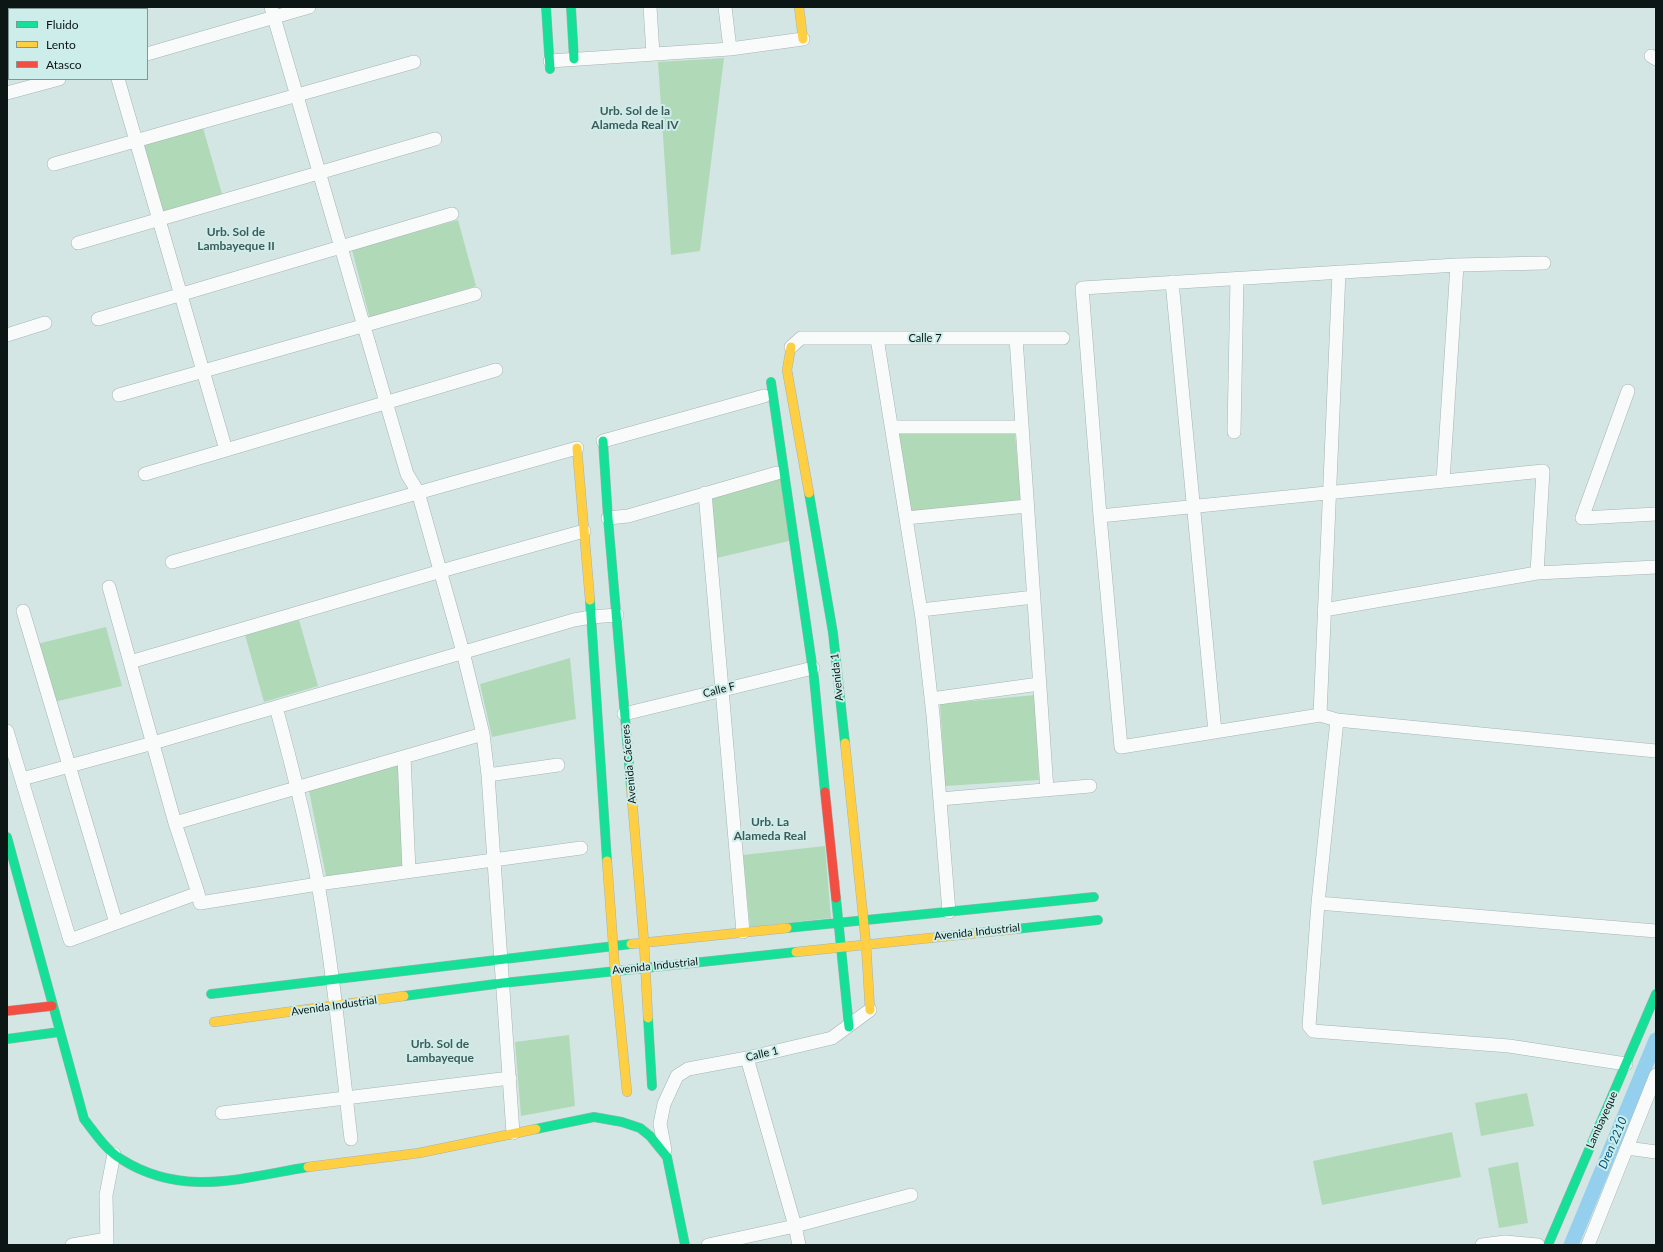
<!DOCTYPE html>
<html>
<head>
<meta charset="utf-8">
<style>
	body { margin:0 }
	#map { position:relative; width:1663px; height:1252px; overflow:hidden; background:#d4e6e4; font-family:Lato,sans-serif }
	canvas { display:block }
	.frame { position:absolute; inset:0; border:8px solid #0b1615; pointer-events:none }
	.legend { position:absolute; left:8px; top:8px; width:140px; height:72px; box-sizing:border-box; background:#cdedea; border:1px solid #7f9795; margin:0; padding:5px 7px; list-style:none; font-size:12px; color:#0b1615 }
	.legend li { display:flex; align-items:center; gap:8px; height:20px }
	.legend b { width:20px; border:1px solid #7f9795 }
</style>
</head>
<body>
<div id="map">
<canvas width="1663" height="1252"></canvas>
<div class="frame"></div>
<ul class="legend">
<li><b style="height:5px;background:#16e098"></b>Fluido</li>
<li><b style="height:5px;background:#ffcf43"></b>Lento</li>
<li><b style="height:5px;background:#f24e42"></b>Atasco</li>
</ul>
</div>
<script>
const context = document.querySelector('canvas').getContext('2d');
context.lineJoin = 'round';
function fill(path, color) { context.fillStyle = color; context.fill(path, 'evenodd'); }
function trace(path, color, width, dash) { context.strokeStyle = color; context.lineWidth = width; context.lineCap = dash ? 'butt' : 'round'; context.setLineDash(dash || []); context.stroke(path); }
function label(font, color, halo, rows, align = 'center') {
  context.font = font + ' Lato,sans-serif'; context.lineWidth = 4; context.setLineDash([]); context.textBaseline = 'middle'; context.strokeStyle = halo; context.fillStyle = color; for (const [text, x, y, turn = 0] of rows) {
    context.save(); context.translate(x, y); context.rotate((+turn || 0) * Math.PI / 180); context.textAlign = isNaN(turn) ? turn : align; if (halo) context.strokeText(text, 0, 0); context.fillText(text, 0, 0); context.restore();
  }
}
fill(new Path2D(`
	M 724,58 L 700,251 L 671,255 L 658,62 Z
	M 203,128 L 222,194 L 161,212 L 142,145 Z
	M 458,220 L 476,286 L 370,319 L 352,250 Z
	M 898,434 L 1015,434 L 1021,500 L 910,512 Z
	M 782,478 L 793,540 L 717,558 L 712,497 Z
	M 299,620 L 318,686 L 264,702 L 245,635 Z
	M 106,627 L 122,686 L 54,702 L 37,644 Z
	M 570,658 L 576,719 L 492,737 L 480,684 Z
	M 1035,695 L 1039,780 L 945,786 L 940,704 Z
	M 398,764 L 404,866 L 326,876 L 309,791 Z
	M 825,846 L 831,918 L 750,927 L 743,855 Z
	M 569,1035 L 575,1106 L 521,1116 L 515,1042 Z
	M 1527,1093 L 1534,1126 L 1481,1136 L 1475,1103 Z
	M 1452,1132 L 1461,1177 L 1322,1205 L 1313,1161 Z
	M 1518,1162 L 1528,1223 L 1499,1228 L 1488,1168 Z`), '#b0d9b8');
trace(new Path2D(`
	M 1571,1245 L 1656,1040`), '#94cfee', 15);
const street = new Path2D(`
	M 98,7 L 98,9
	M 271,7 L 407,474 L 418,492 L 463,652 L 483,734 L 488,775 L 513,1133
	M 650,7 L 653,54
	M 725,7 L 730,49
	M 147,54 L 309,7
	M 1651,56 L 1656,59
	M 550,61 L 730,49 L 803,39
	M 118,79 L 226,450
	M 7,93 L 59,79
	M 54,164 L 414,62
	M 78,243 L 435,139
	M 1544,263 L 1457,265 L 1082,288 L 1100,516 L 1121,747 L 1320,715 L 1337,720 L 1656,751
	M 1172,282 L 1215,732
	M 98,319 L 452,214
	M 7,335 L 45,323
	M 877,338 L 922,618 L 933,715 L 949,912
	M 1016,338 L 1047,790
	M 791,347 L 801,338 L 1063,338
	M 1628,391 L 1582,518 L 1656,514
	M 119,395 L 475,294
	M 892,427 L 1022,427
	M 1234,432 L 1237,279
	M 603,441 L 764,396
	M 145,474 L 496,370
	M 1443,481 L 1457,265
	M 705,493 L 743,932
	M 1100,516 L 1543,471 L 1537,573
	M 608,518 L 628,516 L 777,473
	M 906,518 L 1027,506
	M 172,562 L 577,448
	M 109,587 L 175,823 L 198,893 L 200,903 L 318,884 L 581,848
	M 921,610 L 1034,597
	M 1324,610 L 1537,573 L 1656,567
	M 23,611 L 116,923
	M 130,662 L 441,571 L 584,531
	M 931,699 L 1039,684
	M 276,707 C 292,766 307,824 318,884 C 333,968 341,1054 351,1139
	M 624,714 L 813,668
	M 1320,715 L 1339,272
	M 1337,720 L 1318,903 L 1309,1026 L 1313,1031 L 1509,1046 L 1626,1064
	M 7,731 L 70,940 L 198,893
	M 404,757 L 409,871
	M 488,775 L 558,765
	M 22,779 L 153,743 L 574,620 L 591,617 L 617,615
	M 940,799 L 1090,786
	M 175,823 L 483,734
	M 1318,903 L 1656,931
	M 747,1058 L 795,1226 L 799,1245
	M 222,1113 L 510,1078
	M 1627,1148 L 1656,1152
	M 665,1150 L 660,1124 L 664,1104 L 677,1076 L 688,1069 L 747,1058 L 832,1038 L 870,1010
	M 72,1245 L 107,1239
	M 107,1245 L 106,1195 L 114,1154
	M 708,1245 L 795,1226 L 911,1195
	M 1482,1245 L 1505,1242 L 1538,1245
	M 1588,1245 L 1656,1075`);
const fast = new Path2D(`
	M 546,7 L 550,69
	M 571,7 L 574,59
	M 771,382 L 814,678 L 825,792
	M 603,441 L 608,518 L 631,787
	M 809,493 L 833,633 L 845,743
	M 590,600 L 607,861
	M 7,837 L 84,1119 C 95,1133 106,1150 121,1159 C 182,1198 242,1178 308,1167
	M 836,898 L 849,1027
	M 787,928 L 1094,897
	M 1016,929 L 1098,920
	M 211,994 L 631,944
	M 404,996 L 503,983 L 796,952
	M 648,1018 L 652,1086
	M 7,1039 L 59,1032
	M 536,1129 L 594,1117 L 622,1122 L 640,1128 L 650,1136 L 667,1157 L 685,1245
	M 1548,1245 L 1656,994`);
const slow = new Path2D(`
	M 799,7 L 803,39
	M 791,347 L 787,370 L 809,493
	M 577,448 L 590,600
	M 845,743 L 866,944 L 870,1010
	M 631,787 L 644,942 L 648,1018
	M 607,861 L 615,970 L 627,1092
	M 631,944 L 787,928
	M 796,952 L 1016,929
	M 214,1022 L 404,996
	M 308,1167 L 419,1153 L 536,1129`);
const jam = new Path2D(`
	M 825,792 L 836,898
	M 7,1011 L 52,1006`);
trace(street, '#a5b3b2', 14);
trace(fast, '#a5b3b2', 10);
trace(slow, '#a5b3b2', 10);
trace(jam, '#a5b3b2', 10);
trace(street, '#f9fbfb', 13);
trace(fast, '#16e098', 9);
trace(slow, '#ffcf43', 9);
trace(jam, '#f24e42', 9);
label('11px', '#0b1615', '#cdedea', [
	["Calle 7",925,338],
	["Avenida 1",837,677,-96],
	["Calle F",719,690,-14],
	["Avenida Cáceres",629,764,-95],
	["Avenida Industrial",977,932,-6],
	["Avenida Industrial",655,966,-6],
	["Avenida Industrial",334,1006,-8],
	["Calle 1",762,1054,-13],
	["Lambayeque",1602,1120,-66]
]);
label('bold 12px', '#3f5b59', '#cdedea', [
	["Urb. Sol de la",635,111],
	["Alameda Real IV",635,125],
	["Urb. Sol de",236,232],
	["Lambayeque II",236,246],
	["Urb. La",770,822],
	["Alameda Real",770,836],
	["Urb. Sol de",440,1044],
	["Lambayeque",440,1058]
]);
label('italic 12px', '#01567c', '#cdedea', [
	["Dren 2210",1613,1143,-67]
]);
</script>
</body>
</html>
